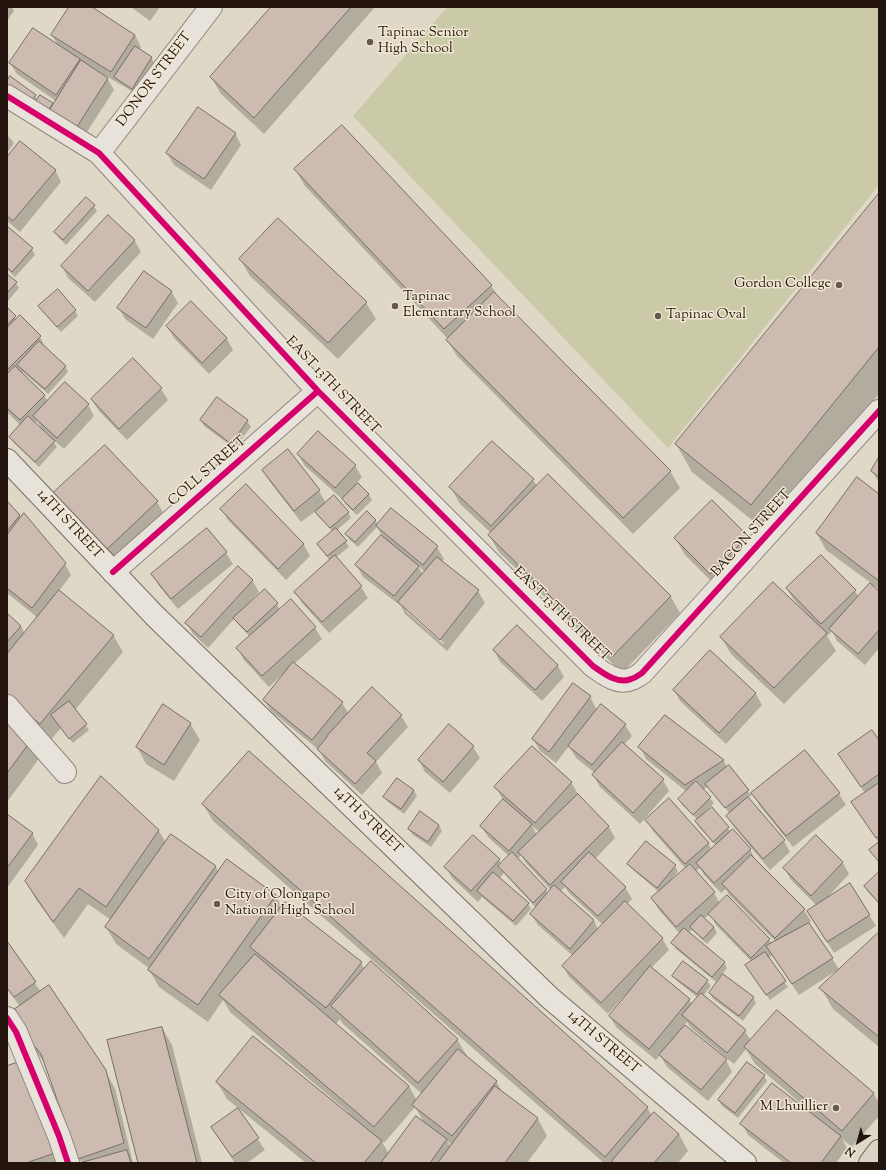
<!DOCTYPE html>
<html>
<head>
<meta charset="utf-8">
<style>
	body { margin:0 }
	#map { position:relative; width:886px; height:1170px; overflow:hidden; background:#dfd8c7; font-family:"Sorts Mill Goudy",serif }
	canvas { display:block }
	.frame { position:absolute; inset:0; border:8px solid #24140e; pointer-events:none }
	.north { position:absolute; left:838px; top:1122px; width:40px; height:40px; -webkit-text-stroke:3px #f1e8d4; paint-order:stroke; rotate:217deg; font-size:11px; font-weight:700; line-height:16px; text-align:center; color:#24140e }
	.north::after { content:''; display:block; margin:auto; width:14px; height:18px; background:#24140e; clip-path:polygon(50% 0,100% 100%,50% 72%,0 100%) }
</style>
</head>
<body>
<div id="map">
<canvas width="886" height="1170"></canvas>
<div class="frame"></div>
<div class="north">N</div>
</div>
<script>
const context = document.querySelector('canvas').getContext('2d');
context.lineJoin = 'round';
function fill(path, color) { context.fillStyle = color; context.fill(path, 'evenodd'); }
function trace(path, color, width, dash) { context.strokeStyle = color; context.lineWidth = width; context.lineCap = dash ? 'butt' : 'round'; context.setLineDash(dash || []); context.stroke(path); }
function label(font, color, halo, rows, align = 'center') {
  context.font = font + ' "Sorts Mill Goudy",serif'; context.lineWidth = 3; context.setLineDash([]); context.textBaseline = 'middle'; context.strokeStyle = halo; context.fillStyle = color; for (const [text, x, y, turn = 0] of rows) {
    context.save(); context.translate(x, y); context.rotate((+turn || 0) * Math.PI / 180); context.textAlign = isNaN(turn) ? turn : align; if (halo) context.strokeText(text, 0, 0); context.fillText(text, 0, 0); context.restore();
  }
}
fill(new Path2D(`
	M 447,7 L 879,7 L 879,185 L 668,448 L 353,116 Z`), '#cbcaa8');
fill(new Path2D(`
	M 7,7 L 12,7 L 14,11 L 7,21 Z
	M 70,7 L 90,7 L 135,35 L 141,47 L 139,50 L 151,57 L 154,63 L 135,93 L 106,76 L 114,90 L 80,143 L 7,83 L 35,96 L 38,100 L 53,104 L 54,106 L 56,101 L 17,74 L 10,63 L 59,47 L 52,35 Z
	M 131,7 L 160,7 L 150,21 Z
	M 272,7 L 375,7 L 264,134 L 221,94 L 211,77 Z
	M 235,133 L 241,145 L 211,190 L 174,165 L 167,153 Z
	M 7,135 L 10,138 L 14,143 L 7,153 Z
	M 7,158 L 55,170 L 61,182 L 20,232 L 7,221 Z
	M 295,169 L 491,285 L 498,297 L 670,471 L 680,488 L 633,534 L 457,356 L 447,340 L 448,339 L 305,186 Z
	M 879,194 L 879,394 L 767,532 L 692,472 L 676,444 Z
	M 94,206 L 97,211 L 66,245 L 59,238 L 56,232 Z
	M 108,216 L 135,241 L 141,252 L 95,302 L 68,278 L 62,266 Z
	M 278,219 L 366,303 L 376,319 L 338,359 L 250,276 L 240,259 Z
	M 7,227 L 32,249 L 35,255 L 15,277 L 7,269 Z
	M 7,275 L 16,283 L 19,288 L 7,302 Z
	M 171,291 L 178,303 L 153,339 L 125,319 L 119,308 Z
	M 191,303 L 227,339 L 233,350 L 209,374 L 174,338 L 167,326 Z
	M 40,306 L 75,311 L 78,316 L 61,332 L 43,312 Z
	M 7,309 L 17,320 L 40,337 L 46,349 L 65,366 L 68,372 L 48,394 L 23,372 L 21,374 L 44,395 L 48,402 L 88,405 L 94,416 L 64,449 L 51,438 L 57,447 L 39,467 L 14,443 L 11,437 L 21,426 L 7,412 ZM 37,421 L 43,431 L 34,424 Z
	M 161,389 L 168,400 L 127,440 L 99,411 L 92,400 Z
	M 217,399 L 247,421 L 251,427 L 234,448 L 204,426 L 201,420 Z
	M 288,451 L 319,491 L 326,503 L 348,512 L 351,518 L 337,530 L 349,547 L 335,558 L 361,587 L 368,598 L 329,633 L 302,603 L 296,592 L 330,561 L 318,544 L 333,532 L 319,517 L 316,511 L 301,522 L 270,482 L 263,471 Z
	M 298,454 L 355,466 L 362,477 L 357,483 L 369,495 L 372,500 L 357,515 L 346,505 L 342,498 L 342,499 L 305,466 Z
	M 879,459 L 879,483 L 872,471 Z
	M 548,476 L 671,597 L 680,613 L 622,673 L 499,552 L 489,535 L 491,533 L 460,504 L 451,488 L 533,480 L 537,486 Z
	M 246,485 L 304,545 L 310,556 L 286,580 L 228,520 L 222,509 Z
	M 53,494 L 157,502 L 166,518 L 115,567 Z
	M 879,495 L 879,589 L 875,586 L 874,587 L 879,592 L 879,648 L 865,665 L 837,641 L 832,631 L 827,636 L 836,651 L 784,704 L 731,654 L 721,637 L 805,614 L 806,613 L 794,600 L 787,589 L 855,591 L 859,597 L 871,583 L 826,550 L 817,534 Z
	M 7,503 L 65,564 L 71,575 L 59,591 L 113,635 L 123,652 L 75,710 L 89,730 L 73,743 L 61,728 L 50,741 L 7,705 L 7,615 L 21,626 L 25,634 L 38,618 L 7,593 Z
	M 391,510 L 437,547 L 444,559 L 441,562 L 478,591 L 485,603 L 447,651 L 405,614 L 401,606 L 363,577 L 357,566 L 384,539 L 377,527 L 358,547 L 350,540 L 346,534 L 375,520 L 378,525 ZM 417,565 L 425,572 L 423,575 L 422,573 ZM 406,609 L 444,643 L 443,644 L 406,611 Z
	M 207,529 L 226,553 L 233,564 L 178,609 L 159,586 L 152,574 Z
	M 747,536 L 756,553 L 720,590 L 685,555 L 675,538 Z
	M 252,580 L 259,592 L 248,604 L 249,605 L 277,604 L 280,610 L 291,601 L 315,628 L 322,639 L 294,664 L 342,703 L 349,714 L 401,716 L 408,727 L 376,762 L 382,773 L 362,795 L 325,761 L 319,750 L 271,711 L 264,700 L 283,676 L 282,675 L 269,687 L 244,660 L 238,649 L 250,637 L 238,624 L 235,618 L 208,648 L 193,634 L 187,623 Z
	M 517,626 L 558,666 L 564,677 L 542,701 L 500,662 L 494,650 Z
	M 710,651 L 756,694 L 762,705 L 726,744 L 680,701 L 674,690 Z
	M 590,697 L 597,710 L 625,725 L 632,736 L 624,745 L 663,780 L 669,791 L 640,824 L 600,787 L 593,775 L 595,773 L 576,758 L 569,746 L 556,763 L 540,751 L 533,739 Z
	M 7,714 L 41,756 L 7,802 Z
	M 665,716 L 724,761 L 727,767 L 750,794 L 805,751 L 839,794 L 846,805 L 793,847 L 759,805 L 753,794 L 748,798 L 784,841 L 790,852 L 770,870 L 734,827 L 728,816 L 730,814 L 708,786 L 703,790 L 714,803 L 704,813 L 705,814 L 712,808 L 731,832 L 750,849 L 756,861 L 804,910 L 811,921 L 809,924 L 839,969 L 799,995 L 772,955 L 768,959 L 788,987 L 770,1000 L 750,971 L 752,962 L 716,925 L 710,914 L 704,919 L 714,927 L 717,933 L 707,944 L 692,930 L 688,933 L 724,962 L 727,968 L 716,982 L 676,949 L 673,943 L 680,934 L 659,910 L 652,898 L 659,892 L 632,869 L 628,864 L 675,866 L 678,872 L 670,881 L 671,882 L 686,869 L 653,831 L 646,820 L 708,843 L 712,850 L 716,846 L 699,827 L 696,822 L 698,820 L 682,805 L 679,799 L 687,792 L 646,759 L 640,747 ZM 700,868 L 704,875 L 721,893 L 726,889 L 729,895 L 776,942 L 772,944 L 769,940 L 727,897 L 720,904 L 714,893 L 695,872 Z
	M 190,723 L 200,740 L 174,781 L 146,764 L 137,747 Z
	M 449,726 L 473,747 L 480,758 L 450,793 L 425,772 L 419,760 Z
	M 879,742 L 879,843 L 852,802 L 865,793 L 846,765 Z
	M 397,779 L 414,791 L 417,796 L 404,814 L 388,802 L 385,797 Z
	M 571,782 L 578,794 L 577,795 L 609,827 L 615,838 L 595,859 L 625,887 L 632,899 L 627,904 L 662,938 L 669,950 L 651,968 L 689,999 L 692,1005 L 698,998 L 677,981 L 674,976 L 707,981 L 711,986 L 703,996 L 745,1031 L 751,1041 L 777,1011 L 874,1094 L 879,1103 L 879,1116 L 852,1147 L 842,1139 L 847,1148 L 836,1163 L 784,1163 L 748,1135 L 742,1124 L 806,1110 L 807,1109 L 755,1064 L 746,1049 L 734,1064 L 690,1027 L 687,1022 L 684,1025 L 726,1060 L 732,1072 L 708,1101 L 667,1067 L 660,1055 L 656,1060 L 617,1028 L 610,1017 L 627,996 L 625,995 L 608,1014 L 569,977 L 563,966 L 573,956 L 538,925 L 531,914 L 536,908 L 504,873 L 499,879 L 528,903 L 531,909 L 516,926 L 482,897 L 478,902 L 452,878 L 446,867 L 499,860 L 501,864 L 509,856 L 488,837 L 481,826 L 503,800 L 496,787 ZM 532,826 L 540,832 L 537,835 ZM 521,855 L 526,863 L 551,890 L 548,893 L 518,859 ZM 565,887 L 569,893 L 603,925 L 598,929 L 594,921 L 560,892 Z
	M 203,804 L 647,1107 L 652,1116 L 679,1134 L 688,1151 L 678,1163 L 604,1163 L 213,821 Z
	M 7,815 L 32,833 L 38,845 L 7,888 Z
	M 439,825 L 442,831 L 431,847 L 413,835 L 409,829 Z
	M 159,831 L 166,843 L 215,866 L 219,872 L 227,860 L 276,896 L 282,907 L 361,963 L 365,970 L 457,1039 L 467,1056 L 466,1057 L 496,1081 L 503,1093 L 538,1119 L 547,1136 L 527,1163 L 306,1163 L 227,1099 L 217,1082 L 347,1114 L 348,1112 L 230,1012 L 223,1000 L 208,1022 L 159,987 L 149,970 L 150,969 L 116,944 L 106,927 L 111,920 L 88,904 L 64,938 L 35,898 L 26,881 ZM 340,1019 L 342,1023 L 422,1094 L 417,1101 L 409,1086 L 336,1024 ZM 415,1107 L 425,1124 L 389,1154 L 381,1140 L 384,1143 ZM 447,1141 L 452,1145 L 451,1147 Z
	M 816,837 L 843,863 L 849,874 L 825,900 L 869,915 L 876,926 L 834,953 L 815,923 L 817,906 L 791,880 L 784,868 Z
	M 879,876 L 879,904 L 868,892 L 865,887 Z
	M 879,933 L 879,1047 L 833,1009 L 821,988 Z
	M 7,943 L 41,992 L 105,1071 L 115,1088 L 133,1163 L 82,1163 L 79,1158 L 45,1063 L 19,1031 L 20,1007 L 7,988 Z
	M 710,993 L 753,997 L 756,1003 L 743,1021 L 713,999 Z
	M 162,1028 L 172,1045 L 202,1163 L 139,1163 Z
	M 7,1067 L 64,1163 L 7,1163 Z
	M 764,1076 L 767,1081 L 738,1118 L 722,1106 L 719,1100 Z
	M 238,1110 L 265,1150 L 247,1163 L 235,1163 L 212,1128 Z`), '#0003');
const building = new Path2D(`
	M 69,7 L 92,7 L 135,35 L 111,72 L 51,35 Z
	M 271,7 L 351,7 L 254,118 L 210,77 Z
	M 33,28 L 80,59 L 56,95 L 9,63 Z
	M 135,46 L 152,57 L 132,89 L 114,77 Z
	M 81,60 L 108,78 L 73,133 L 46,116 Z
	M 10,76 L 36,95 L 27,107 L 7,93 L 7,81 Z
	M 40,95 L 53,103 L 44,118 L 31,109 Z
	M 198,107 L 236,133 L 204,179 L 166,153 Z
	M 342,125 L 492,285 L 444,329 L 294,169 Z
	M 20,141 L 56,170 L 13,221 L 7,216 L 7,157 Z
	M 879,193 L 879,347 L 751,505 L 675,444 Z
	M 86,197 L 95,205 L 63,240 L 54,232 Z
	M 108,215 L 135,240 L 88,291 L 61,266 Z
	M 278,218 L 367,302 L 328,343 L 239,259 Z
	M 7,226 L 33,248 L 12,272 L 7,267 Z
	M 144,271 L 172,291 L 146,328 L 117,308 Z
	M 7,274 L 17,282 L 7,293 Z
	M 58,289 L 76,310 L 57,327 L 38,306 Z
	M 494,292 L 671,471 L 623,518 L 446,340 Z
	M 191,301 L 227,338 L 202,363 L 166,326 Z
	M 7,307 L 16,316 L 7,325 Z
	M 20,315 L 41,336 L 7,370 L 7,328 Z
	M 39,341 L 66,366 L 45,389 L 17,365 Z
	M 133,358 L 162,388 L 119,429 L 91,399 Z
	M 15,366 L 45,395 L 20,420 L 7,408 L 7,374 Z
	M 65,382 L 89,404 L 57,438 L 33,416 Z
	M 217,397 L 248,420 L 231,444 L 200,420 Z
	M 28,416 L 55,441 L 35,462 L 9,437 Z
	M 318,431 L 356,465 L 335,488 L 297,454 Z
	M 492,441 L 534,479 L 491,526 L 449,487 Z
	M 105,445 L 158,501 L 105,551 L 52,494 Z
	M 288,449 L 320,490 L 294,511 L 262,470 Z
	M 879,457 L 879,477 L 871,471 Z
	M 548,474 L 671,596 L 612,657 L 488,535 Z
	M 857,477 L 879,494 L 879,581 L 816,533 Z
	M 358,483 L 369,494 L 353,510 L 342,499 Z
	M 246,484 L 304,544 L 278,569 L 220,509 Z
	M 334,495 L 349,512 L 330,528 L 315,512 Z
	M 712,500 L 748,536 L 710,574 L 674,538 Z
	M 7,501 L 20,515 L 7,531 Z
	M 391,508 L 438,546 L 423,565 L 376,526 Z
	M 367,511 L 376,520 L 355,542 L 345,534 Z
	M 24,513 L 66,563 L 32,608 L 7,588 L 7,535 Z
	M 207,528 L 227,552 L 171,599 L 151,574 Z
	M 336,528 L 347,541 L 327,556 L 317,544 Z
	M 381,535 L 419,566 L 394,596 L 355,565 Z
	M 335,555 L 362,586 L 322,622 L 294,592 Z
	M 821,555 L 856,590 L 821,624 L 786,588 Z
	M 437,557 L 479,590 L 440,640 L 398,602 Z
	M 238,566 L 253,580 L 201,637 L 185,623 Z
	M 773,582 L 827,633 L 774,688 L 720,637 Z
	M 870,583 L 879,591 L 879,630 L 858,654 L 829,629 Z
	M 265,589 L 278,603 L 247,632 L 233,618 Z
	M 59,590 L 114,635 L 40,724 L 7,697 L 7,654 Z
	M 291,599 L 316,627 L 262,676 L 236,648 Z
	M 7,613 L 21,626 L 7,642 Z
	M 517,625 L 558,665 L 535,690 L 493,650 Z
	M 710,650 L 756,693 L 719,733 L 673,690 Z
	M 293,662 L 343,702 L 312,740 L 263,700 Z
	M 573,683 L 591,696 L 549,752 L 532,739 Z
	M 372,687 L 402,715 L 367,753 L 376,761 L 355,784 L 317,749 L 327,737 L 327,736 Z
	M 69,701 L 87,724 L 69,739 L 51,715 Z
	M 163,704 L 191,723 L 164,765 L 136,747 Z
	M 601,704 L 626,724 L 592,765 L 568,746 Z
	M 7,712 L 33,738 L 7,773 Z
	M 665,715 L 724,760 L 685,785 L 638,747 Z
	M 449,724 L 474,746 L 443,782 L 418,760 Z
	M 872,730 L 879,740 L 879,774 L 861,787 L 838,754 Z
	M 622,742 L 664,779 L 633,813 L 592,775 Z
	M 532,746 L 572,782 L 535,823 L 494,787 Z
	M 805,750 L 840,793 L 786,836 L 751,793 Z
	M 249,751 L 648,1107 L 605,1157 L 202,804 Z
	M 729,765 L 749,790 L 725,808 L 705,784 Z
	M 101,776 L 159,830 L 106,907 L 79,888 L 53,922 L 25,881 Z
	M 397,778 L 414,790 L 401,809 L 383,797 Z
	M 696,781 L 711,797 L 693,815 L 678,799 Z
	M 879,783 L 879,836 L 876,838 L 851,802 Z
	M 578,794 L 609,826 L 550,885 L 518,852 Z
	M 748,797 L 785,840 L 763,859 L 726,816 Z
	M 669,798 L 709,843 L 685,864 L 645,820 Z
	M 503,799 L 532,824 L 509,851 L 480,826 Z
	M 712,807 L 729,827 L 713,842 L 695,821 Z
	M 420,811 L 439,825 L 428,842 L 408,829 Z
	M 7,814 L 33,833 L 7,868 Z
	M 733,829 L 751,849 L 714,883 L 696,863 Z
	M 171,834 L 216,866 L 149,959 L 105,927 Z
	M 473,835 L 500,859 L 471,891 L 444,867 Z
	M 816,835 L 843,862 L 811,896 L 783,868 Z
	M 646,841 L 676,865 L 657,888 L 627,864 Z
	M 879,842 L 879,862 L 869,850 Z
	M 512,852 L 547,889 L 533,903 L 498,866 Z
	M 589,852 L 626,887 L 598,916 L 561,882 Z
	M 751,855 L 805,909 L 775,938 L 722,884 Z
	M 227,859 L 276,895 L 198,1005 L 148,970 Z
	M 690,864 L 715,892 L 676,927 L 651,898 Z
	M 493,872 L 529,903 L 513,921 L 477,891 Z
	M 878,873 L 879,874 L 879,903 L 864,886 Z
	M 850,883 L 870,915 L 827,942 L 807,911 Z
	M 554,885 L 594,920 L 570,949 L 530,914 Z
	M 727,895 L 770,939 L 751,958 L 708,914 Z
	M 625,901 L 663,938 L 601,1003 L 562,966 Z
	M 285,902 L 362,962 L 326,1008 L 250,947 Z
	M 701,915 L 714,927 L 703,939 L 690,927 Z
	M 809,923 L 833,958 L 792,984 L 766,946 Z
	M 684,928 L 725,962 L 712,977 L 671,943 Z
	M 879,932 L 879,1037 L 819,988 Z
	M 7,941 L 36,982 L 14,997 L 7,988 Z
	M 765,952 L 786,981 L 766,995 L 745,965 Z
	M 255,954 L 409,1086 L 374,1127 L 219,995 Z
	M 371,961 L 458,1039 L 418,1083 L 331,1006 Z
	M 683,961 L 708,980 L 697,994 L 672,976 Z
	M 650,966 L 690,999 L 649,1049 L 609,1016 Z
	M 723,974 L 754,997 L 739,1016 L 709,993 Z
	M 49,985 L 106,1070 L 124,1143 L 78,1159 L 41,1054 L 8,1014 Z
	M 701,993 L 746,1030 L 727,1053 L 682,1015 Z
	M 777,1010 L 874,1093 L 842,1131 L 744,1047 Z
	M 685,1025 L 727,1059 L 701,1090 L 659,1055 Z
	M 162,1027 L 197,1163 L 138,1163 L 107,1040 Z
	M 253,1036 L 382,1141 L 364,1163 L 316,1163 L 216,1082 Z
	M 458,1049 L 497,1081 L 452,1136 L 412,1105 Z
	M 26,1060 L 58,1152 L 26,1163 L 7,1163 L 7,1066 Z
	M 747,1062 L 765,1075 L 735,1113 L 718,1100 Z
	M 772,1083 L 841,1136 L 821,1163 L 791,1163 L 740,1124 Z
	M 495,1086 L 538,1118 L 505,1163 L 438,1163 Z
	M 238,1108 L 259,1138 L 232,1157 L 211,1127 Z
	M 654,1112 L 679,1134 L 654,1163 L 614,1163 L 612,1161 Z
	M 416,1116 L 447,1139 L 430,1163 L 381,1163 Z
	M 127,1150 L 131,1163 L 80,1163 Z`);
fill(building, '#cdbbb2');
trace(building, '#746e65', 1);
const minor = new Path2D(`
	M 7,96 L 99,153 L 318,391 L 593,666 C 603,673 618,685 631,679 C 635,678 639,675 642,673 L 879,411
	M 99,153 L 211,7
	M 113,572 L 318,391
	M 7,706 L 65,772
	M 7,1018 L 16,1032 L 59,1136 L 68,1163`);
const secondary = new Path2D(`
	M 7,460 L 155,616 L 550,998 L 745,1163`);
const primary = new Path2D(`
	M 870,1163 L 879,1151`);
trace(minor, '#8e887e', 24);
trace(secondary, '#746e65', 24);
trace(primary, '#746e65', 24);
trace(minor, '#e7e2da', 22);
trace(secondary, '#e7e2da', 22);
trace(primary, '#dad3c5', 22);
trace(new Path2D(`
	M 7,96 L 99,153 L 318,391 L 593,666 C 603,673 618,685 631,679 C 635,678 639,675 642,673 L 879,411
	M 113,572 L 318,391
	M 7,1018 L 16,1032 L 59,1136 L 68,1163`), '#d6006c', 6);
for (const [x, y, r, color] of [
	[370,42,4,"#65594f"],
	[839,285,4,"#65594f"],
	[395,306,4,"#65594f"],
	[658,316,4,"#65594f"],
	[217,904,4,"#65594f"],
	[836,1108,4,"#65594f"]
]) { const dot = new Path2D(); dot.arc(x, y, r, 0, 2 * Math.PI); context.fillStyle = color; context.fill(dot); trace(dot, '#f1e8d4', 1.5); }
label('14px', '#24140e', '#f1e8d4', [
	["Tapinac Senior",378,34],
	["High School",378,50],
	["Gordon College",831,285,"right"],
	["Tapinac",403,298],
	["Elementary School",403,314],
	["Tapinac Oval",666,316],
	["City of Olongapo",225,896],
	["National High School",225,912],
	["M Lhuillier",828,1108,"right"]
], 'left');
label('14px', '#24140e', '#f1e8d4', [
	["DONOR STREET",155,80,-53],
	["EAST 13TH STREET",332,386,46],
	["COLL STREET",208,472,-41],
	["14TH STREET",69,525,47],
	["BACON STREET",752,534,-48],
	["EAST 13TH STREET",561,615,44],
	["14TH STREET",367,821,44],
	["14TH STREET",603,1043,40]
]);
</script>
</body>
</html>
